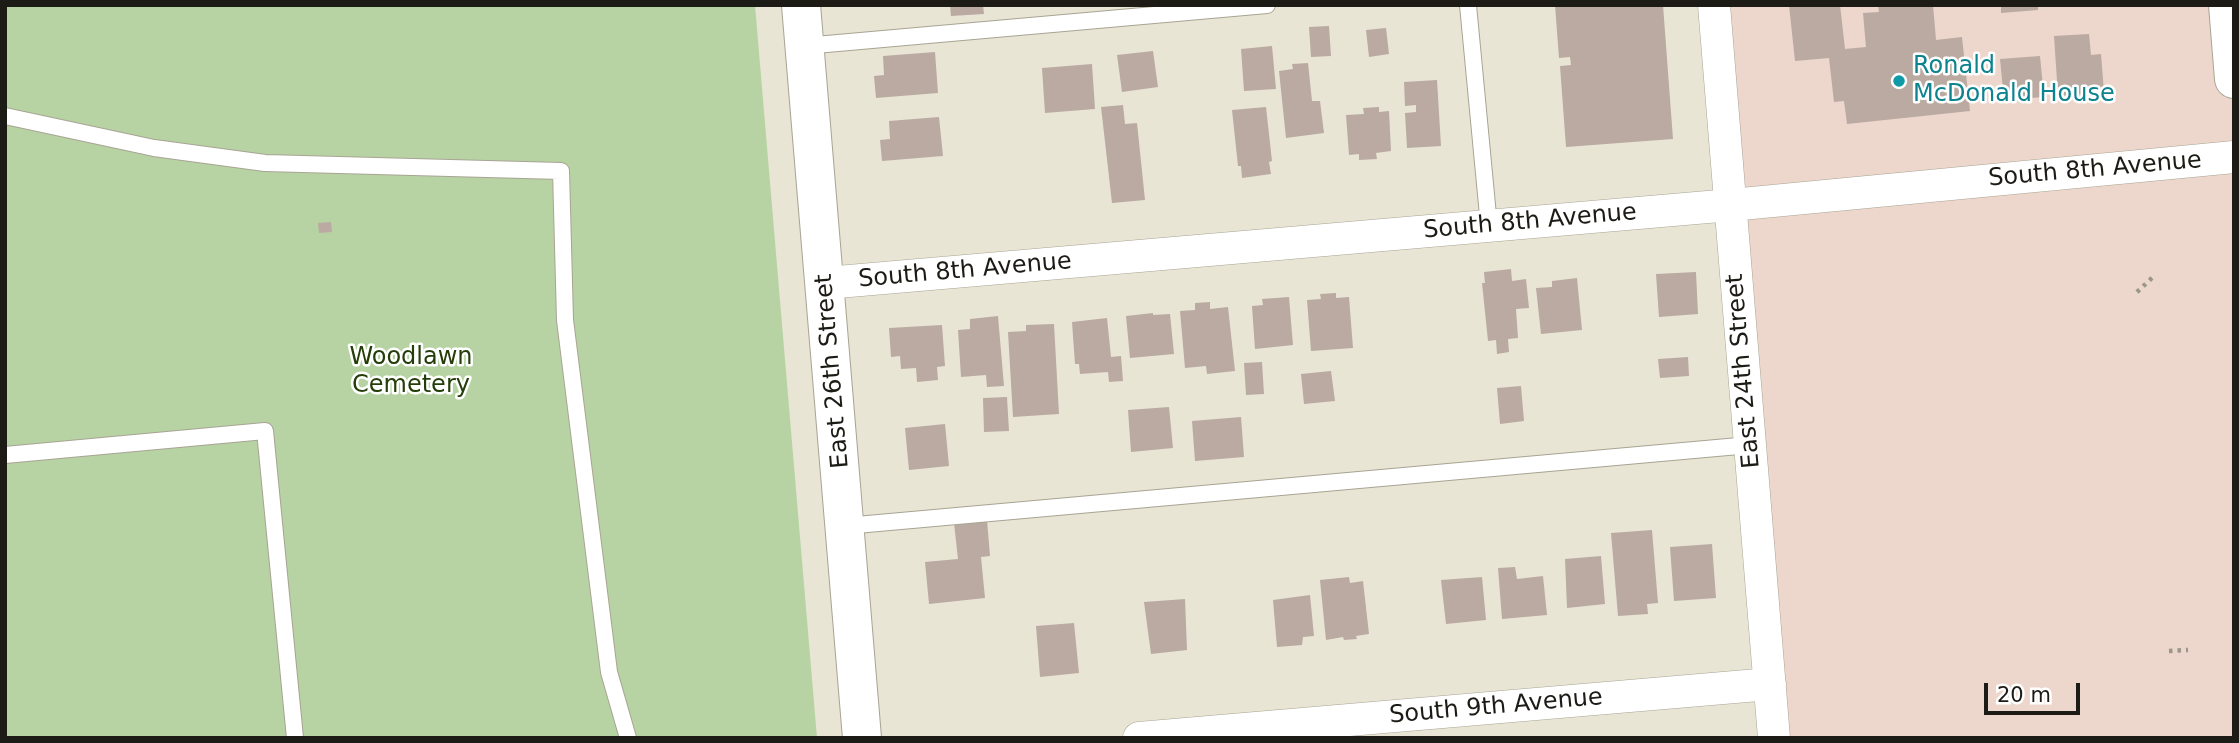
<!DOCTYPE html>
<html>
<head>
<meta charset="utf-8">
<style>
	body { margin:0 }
	#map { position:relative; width:2239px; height:743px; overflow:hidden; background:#e9e5d5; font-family:"DejaVu Sans",sans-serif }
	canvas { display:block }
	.frame { position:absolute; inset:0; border:7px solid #1d1b15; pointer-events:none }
	.scale { position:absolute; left:1984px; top:683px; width:96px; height:32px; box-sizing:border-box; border:4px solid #1d1b15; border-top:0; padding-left:9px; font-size:21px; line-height:24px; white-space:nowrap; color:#1d1b15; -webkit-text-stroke:5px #fff; paint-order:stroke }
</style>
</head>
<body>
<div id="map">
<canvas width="2239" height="743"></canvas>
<div class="frame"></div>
<div class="scale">20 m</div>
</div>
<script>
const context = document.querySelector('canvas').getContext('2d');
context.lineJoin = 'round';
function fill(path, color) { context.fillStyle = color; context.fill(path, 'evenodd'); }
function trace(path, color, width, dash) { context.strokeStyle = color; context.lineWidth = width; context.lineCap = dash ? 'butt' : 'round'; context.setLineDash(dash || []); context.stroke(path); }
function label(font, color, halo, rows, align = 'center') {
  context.font = font + ' "DejaVu Sans",sans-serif'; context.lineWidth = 5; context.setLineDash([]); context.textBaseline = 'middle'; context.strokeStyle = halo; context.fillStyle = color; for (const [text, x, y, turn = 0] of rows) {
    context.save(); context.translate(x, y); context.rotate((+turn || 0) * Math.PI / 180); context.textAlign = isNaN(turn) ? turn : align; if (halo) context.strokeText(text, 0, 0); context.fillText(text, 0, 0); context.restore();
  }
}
fill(new Path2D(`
	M 1714,5 L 2234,5 L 2234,738 L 1774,738 Z`), '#edd6cb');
fill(new Path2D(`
	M 5,5 L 755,5 L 817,738 L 5,738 Z`), '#b7d3a3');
fill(new Path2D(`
	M 950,5 L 983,5 L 984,14 L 951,16 Z
	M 1555,5 L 1663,5 L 1673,139 L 1566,147 L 1560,66 L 1571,65 L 1570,57 L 1559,58 Z
	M 1789,5 L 1840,5 L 1845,49 L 1866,47 L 1863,13 L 1879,12 L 1878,5 L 1933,5 L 1936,40 L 1962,37 L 1970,111 L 1847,124 L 1844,101 L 1834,102 L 1829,58 L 1795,61 Z
	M 2001,5 L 2038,5 L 2038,10 L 2001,13 Z
	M 1329,26 L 1331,56 L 1311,57 L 1309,27 Z
	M 1386,28 L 1389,54 L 1369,57 L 1366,30 Z
	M 2089,34 L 2091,55 L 2101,54 L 2104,92 L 2058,96 L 2054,36 Z
	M 1272,46 L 1276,89 L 1244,91 L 1241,49 Z
	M 1153,51 L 1158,87 L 1122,92 L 1117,55 Z
	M 935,52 L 938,93 L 876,98 L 874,76 L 884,75 L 883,56 Z
	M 2040,56 L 2044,97 L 2004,100 L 2000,59 Z
	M 1308,63 L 1312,101 L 1320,101 L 1324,133 L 1286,138 L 1279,71 L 1293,69 L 1292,64 Z
	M 1092,64 L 1095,109 L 1045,113 L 1042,68 Z
	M 1437,80 L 1441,146 L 1407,148 L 1405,113 L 1416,112 L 1416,105 L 1405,106 L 1404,82 Z
	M 1123,105 L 1125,124 L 1137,123 L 1145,200 L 1112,203 L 1101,107 Z
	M 1266,107 L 1272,161 L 1269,162 L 1271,174 L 1242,178 L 1241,166 L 1238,166 L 1232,110 Z
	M 1379,107 L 1379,112 L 1389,111 L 1391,151 L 1376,153 L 1377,159 L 1359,160 L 1359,154 L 1349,155 L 1346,115 L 1364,114 L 1363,108 Z
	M 939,117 L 943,156 L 882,161 L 880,140 L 890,139 L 889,121 Z
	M 331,222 L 332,232 L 319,233 L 318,223 Z
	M 1511,269 L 1512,281 L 1526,279 L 1529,308 L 1516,309 L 1518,338 L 1508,339 L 1509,352 L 1497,354 L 1496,340 L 1488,341 L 1482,283 L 1485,283 L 1484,272 Z
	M 1696,272 L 1698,314 L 1659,317 L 1656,274 Z
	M 1577,278 L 1582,330 L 1541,334 L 1536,288 L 1552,287 L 1552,281 Z
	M 1336,293 L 1336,298 L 1349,297 L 1353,348 L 1311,351 L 1307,300 L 1321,299 L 1320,294 Z
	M 1289,297 L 1293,345 L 1255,349 L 1252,306 L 1263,305 L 1262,299 Z
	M 1210,302 L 1210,309 L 1228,307 L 1235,371 L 1207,374 L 1206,366 L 1185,368 L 1180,311 L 1195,310 L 1195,303 Z
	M 1153,313 L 1153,315 L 1170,314 L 1174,354 L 1130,358 L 1126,316 Z
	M 998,316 L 1004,386 L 987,387 L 986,375 L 961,377 L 958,330 L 970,329 L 970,319 Z
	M 1107,318 L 1111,357 L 1121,356 L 1123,381 L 1109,382 L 1108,372 L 1080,374 L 1079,364 L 1075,364 L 1072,322 Z
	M 1054,324 L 1059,414 L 1013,417 L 1008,332 L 1026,331 L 1026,325 Z
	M 942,325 L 945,366 L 937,367 L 938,380 L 917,382 L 916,368 L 901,369 L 900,356 L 891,357 L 889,328 Z
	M 1688,357 L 1689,376 L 1660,378 L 1658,359 Z
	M 1262,362 L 1264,394 L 1246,395 L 1244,363 Z
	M 1331,371 L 1335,401 L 1304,404 L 1301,374 Z
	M 1521,386 L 1524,421 L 1500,424 L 1497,388 Z
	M 1007,397 L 1009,431 L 984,432 L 983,398 Z
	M 1169,407 L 1173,448 L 1131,452 L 1128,410 Z
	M 1241,417 L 1244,457 L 1195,461 L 1192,421 Z
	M 945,424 L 949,466 L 909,470 L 905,428 Z
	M 987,520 L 990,556 L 981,557 L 985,598 L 929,604 L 925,562 L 958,559 L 954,523 Z
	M 1652,530 L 1658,603 L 1647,604 L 1648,614 L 1618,616 L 1611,533 Z
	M 1712,544 L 1716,598 L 1674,601 L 1670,547 Z
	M 1601,556 L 1605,604 L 1567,608 L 1565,559 Z
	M 1515,567 L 1517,579 L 1543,576 L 1547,615 L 1502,619 L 1498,568 Z
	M 1349,577 L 1350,583 L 1363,581 L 1369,634 L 1356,636 L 1357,639 L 1344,640 L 1343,637 L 1326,640 L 1320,580 Z
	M 1482,577 L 1486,620 L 1446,624 L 1441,580 Z
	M 1310,595 L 1314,636 L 1303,637 L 1302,645 L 1277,647 L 1273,600 Z
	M 1185,599 L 1187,650 L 1151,654 L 1144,602 Z
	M 1074,623 L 1079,673 L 1040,677 L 1036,626 Z`), '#baaaa2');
const service = new Path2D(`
	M 1468,5 L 1489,226
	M 804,46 L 1267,5
	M 5,116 L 154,148 L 265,163 L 561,171 L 565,320 L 609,672 L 628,738
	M 5,455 L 265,431 L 295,738
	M 845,526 L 1750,445`);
const minor = new Path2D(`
	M 1714,5 L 1774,738
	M 826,283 L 1731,205 L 2234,157
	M 1139,738 L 1770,684`);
const tertiary = new Path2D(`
	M 2228,5 L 2234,79`);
const secondary = new Path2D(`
	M 801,5 L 862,738`);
trace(service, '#a8a494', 18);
trace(minor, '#a8a494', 33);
trace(tertiary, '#a8a494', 40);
trace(secondary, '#a8a494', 40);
trace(new Path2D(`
	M 2137,292 L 2153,277
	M 2169,651 L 2188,650`), '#9a968a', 4.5, [3.5, 5]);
trace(service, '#fff', 16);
trace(minor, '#fff', 32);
trace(tertiary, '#fff', 38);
trace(secondary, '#fff', 38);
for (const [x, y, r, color] of [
	[1899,81,7,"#0f9aa8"]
]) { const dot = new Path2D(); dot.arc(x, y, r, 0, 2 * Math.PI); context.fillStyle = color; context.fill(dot); trace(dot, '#fff', 2.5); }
label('24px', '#0d838f', '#fff', [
	["Ronald",1913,67],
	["McDonald House",1913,95]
], 'left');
label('24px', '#1d1b15', '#fff', [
	["South 8th Avenue",2095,170,-5],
	["South 8th Avenue",1530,222,-5],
	["South 8th Avenue",965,271,-5],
	["East 26th Street",833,371,-95],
	["East 24th Street",1744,371,-95],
	["South 9th Avenue",1496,707,-5]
]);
label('24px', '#253e09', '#fff', [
	["Woodlawn",411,358],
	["Cemetery",411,386]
]);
</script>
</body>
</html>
